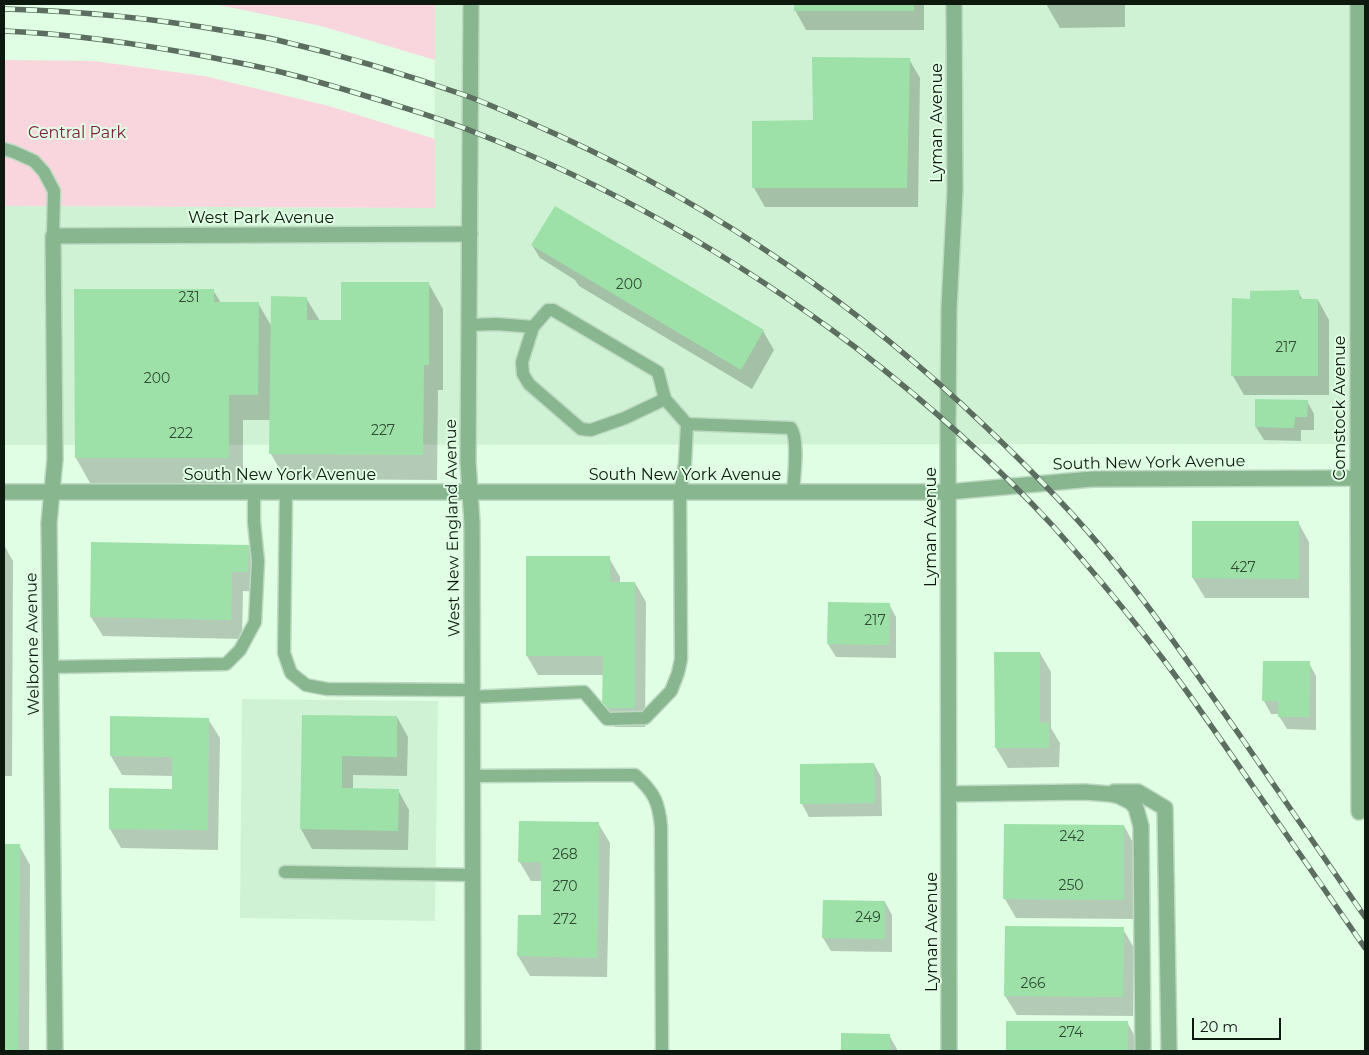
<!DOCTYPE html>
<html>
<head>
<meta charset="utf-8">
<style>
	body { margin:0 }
	#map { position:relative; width:1369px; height:1055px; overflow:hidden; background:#e0fee4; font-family:Montserrat,sans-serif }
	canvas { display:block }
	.frame { position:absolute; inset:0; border:5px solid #0d180f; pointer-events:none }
	.scale { position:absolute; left:1192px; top:1018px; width:89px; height:22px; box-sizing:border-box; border:2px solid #0d180f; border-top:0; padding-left:6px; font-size:15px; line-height:18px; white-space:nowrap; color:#0d180f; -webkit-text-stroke:4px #e0fee4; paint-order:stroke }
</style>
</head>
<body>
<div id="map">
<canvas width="1369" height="1055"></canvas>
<div class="frame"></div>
<div class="scale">20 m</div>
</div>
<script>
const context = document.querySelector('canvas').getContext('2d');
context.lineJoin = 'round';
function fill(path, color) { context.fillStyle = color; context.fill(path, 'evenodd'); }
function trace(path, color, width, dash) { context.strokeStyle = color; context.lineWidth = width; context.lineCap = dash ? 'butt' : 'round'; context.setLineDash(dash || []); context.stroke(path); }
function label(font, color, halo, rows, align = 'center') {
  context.font = font + ' Montserrat,sans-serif'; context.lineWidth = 4; context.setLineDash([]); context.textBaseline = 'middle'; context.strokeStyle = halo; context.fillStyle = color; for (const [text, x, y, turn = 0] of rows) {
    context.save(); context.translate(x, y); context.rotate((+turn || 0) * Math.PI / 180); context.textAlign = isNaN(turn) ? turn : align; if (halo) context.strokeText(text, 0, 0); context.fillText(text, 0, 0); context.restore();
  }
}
fill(new Path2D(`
	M 435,4 L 1365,4 L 1365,444 L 4,445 L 4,206 L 434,208 Z
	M 242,699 L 438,701 L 435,921 L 240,918 Z`), '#cef2d3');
fill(new Path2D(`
	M 214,4 L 435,4 L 435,60 L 321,26 Z
	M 4,60 L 94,61 L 204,76 L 329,106 L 435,139 L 435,208 L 4,206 Z`), '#f9d6dd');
fill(new Path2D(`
	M 795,4 L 924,4 L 924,30 L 806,30 L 795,10 Z
	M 1046,4 L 1125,4 L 1125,27 L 1060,28 Z
	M 909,59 L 920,78 L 918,207 L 765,207 L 754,188 L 814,121 Z
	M 532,245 L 763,331 L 774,350 L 752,389 L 579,286 L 575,280 L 540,258 Z
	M 429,284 L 443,309 L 443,390 L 438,390 L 437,480 L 285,479 L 271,454 L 271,420 L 243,420 L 243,483 L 90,483 L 76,458 L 75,290 L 213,290 L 221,303 L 258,303 L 272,327 L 306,298 L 320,321 L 342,321 Z
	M 1298,292 L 1303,300 L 1318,300 L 1329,320 L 1329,395 L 1244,395 L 1233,376 L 1251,300 Z
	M 1307,401 L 1314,414 L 1314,430 L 1301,430 L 1301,441 L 1264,440 L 1256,427 Z
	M 1193,522 L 1298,522 L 1309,542 L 1309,598 L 1205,598 L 1193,578 Z
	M 4,545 L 13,561 L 12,776 L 4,776 Z
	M 248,546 L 259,566 L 259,592 L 243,591 L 242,639 L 103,636 L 91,617 Z
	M 609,558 L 620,577 L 620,583 L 635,583 L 646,602 L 645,727 L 615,727 L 603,707 L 604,675 L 538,675 L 527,656 Z
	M 889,604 L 896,617 L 896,658 L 836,657 L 828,644 Z
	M 996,653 L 1040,653 L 1051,672 L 1051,728 L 1060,743 L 1059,767 L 1008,768 L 996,748 Z
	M 1309,663 L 1316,676 L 1316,730 L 1287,729 L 1279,716 L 1279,714 L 1271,714 L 1264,701 Z
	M 303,716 L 397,717 L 408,737 L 407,776 L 353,775 L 353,790 L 398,790 L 409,810 L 408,850 L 312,849 L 301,829 Z
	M 208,719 L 220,738 L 218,850 L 121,848 L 110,829 L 174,790 L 174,776 L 122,775 L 111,756 Z
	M 874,764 L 881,777 L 882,816 L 809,817 L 802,804 Z
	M 598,823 L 610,843 L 607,977 L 530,976 L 518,956 L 519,916 L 542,917 L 542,881 L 531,881 L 519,861 Z
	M 1124,826 L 1135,846 L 1134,919 L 1016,918 L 1005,899 Z
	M 4,845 L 19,845 L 30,865 L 29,1051 L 4,1051 Z
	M 885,902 L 892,915 L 892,952 L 831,951 L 823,938 Z
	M 1123,929 L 1134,948 L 1133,1016 L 1017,1015 L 1005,996 Z
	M 1007,1022 L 1127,1022 L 1138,1042 L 1138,1051 L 1007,1051 Z
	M 842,1035 L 889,1035 L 897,1049 L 897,1051 L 842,1051 Z`), '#0003');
fill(new Path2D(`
	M 794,4 L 914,4 L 914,11 L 794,11 Z
	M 812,57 L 910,58 L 907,188 L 752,188 L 752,121 L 813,120 Z
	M 555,206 L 764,330 L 741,370 L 531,245 Z
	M 341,282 L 429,282 L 429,365 L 424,365 L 423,455 L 269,454 L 271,296 L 307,297 L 307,320 L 341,320 Z
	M 74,289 L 214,289 L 214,302 L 259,302 L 258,395 L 229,395 L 229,458 L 75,458 Z
	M 1299,290 L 1300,299 L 1318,299 L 1318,376 L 1231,376 L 1232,298 L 1250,299 L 1250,291 Z
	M 1255,399 L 1308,400 L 1307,417 L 1295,417 L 1294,428 L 1255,427 Z
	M 1192,521 L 1299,521 L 1299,579 L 1192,578 Z
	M 91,542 L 249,545 L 248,572 L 232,572 L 231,620 L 90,617 Z
	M 526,556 L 610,556 L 610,582 L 635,582 L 635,708 L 602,708 L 603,656 L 526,656 Z
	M 828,602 L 890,603 L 889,645 L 827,644 Z
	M 994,652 L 1040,652 L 1040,723 L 1049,722 L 1049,748 L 995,748 Z
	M 1263,661 L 1310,661 L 1309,717 L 1278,717 L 1278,701 L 1262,701 Z
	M 302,715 L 397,716 L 397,757 L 342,756 L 342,788 L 399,789 L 398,831 L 300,829 Z
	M 110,716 L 209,718 L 208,830 L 109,829 L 109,788 L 172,789 L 172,757 L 110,756 Z
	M 874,763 L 875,803 L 800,804 L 800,764 Z
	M 519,821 L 599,822 L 597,958 L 517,956 L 518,915 L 541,915 L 541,862 L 518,862 Z
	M 1004,824 L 1124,825 L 1124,900 L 1003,899 Z
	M 4,844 L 20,844 L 18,1051 L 4,1051 Z
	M 823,900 L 885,901 L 885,939 L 822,938 Z
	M 1005,926 L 1124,927 L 1123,997 L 1004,996 Z
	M 1006,1021 L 1128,1021 L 1128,1051 L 1006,1051 Z
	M 841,1033 L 890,1034 L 890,1051 L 841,1051 Z`), '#9de1a8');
const service = new Path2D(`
	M 4,149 L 14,152 L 34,161 L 44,172 L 54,191 L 53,236
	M 469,325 L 497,324 L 533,327
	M 665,399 L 625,418 L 591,430 L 581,429 L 529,384 L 523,374 L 522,362 L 533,327 L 548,310 L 553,310 L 658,372 L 665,399 L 687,424
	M 286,492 L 284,653 L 291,673 L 306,685 L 327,689 L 472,690
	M 51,667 L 226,664 L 240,650 L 255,622 L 258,561 L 254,522 L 254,493
	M 472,697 L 584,692 L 607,719 L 645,718 L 671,691 L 678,673 L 681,659 L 680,493 L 685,463 L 687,424 L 791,428 C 799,440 794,477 793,492
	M 473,776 L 635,775 C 654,792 659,802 661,827 L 662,1051
	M 285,872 L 473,875`);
const minor = new Path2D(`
	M 1358,4 L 1358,478 L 1359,812
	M 1114,792 L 1138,792 L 1165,808 L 1169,1051
	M 949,794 L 1085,792 L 1110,794 L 1119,796 L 1131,802 L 1136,808 L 1141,826 L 1143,1051
	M 55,1051 L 49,523 L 55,459 L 53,236 L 470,234
	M 949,1051 L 948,422 L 949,308 L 955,191 L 954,4`);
const tertiary = new Path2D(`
	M 471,4 L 468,462 L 472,523 L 473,1051
	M 4,492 L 948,492 L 1092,479 L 1365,478`);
trace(service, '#bed9c2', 15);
trace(minor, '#bed9c2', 18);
trace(tertiary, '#bed9c2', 18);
trace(service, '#88b68f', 12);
trace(minor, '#88b68f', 15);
trace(tertiary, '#88b68f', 15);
const rail = new Path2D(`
	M 4,9 C 79,11 152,18 226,31 C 243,34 260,36 277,40 C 341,55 405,74 467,96 C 499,108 531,123 562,137 C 719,209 862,308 987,428 C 1030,469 1073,512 1111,559 C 1158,617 1200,679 1243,740 C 1284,799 1324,858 1365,917
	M 4,31 C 73,34 141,44 209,57 C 228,61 248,64 268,69 C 304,77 340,88 376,99 C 408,109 442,119 474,132 C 610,185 738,259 855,347 C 926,402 992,460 1053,526 C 1091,569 1128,613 1163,659 C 1194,700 1223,743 1252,785 C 1290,840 1328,894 1365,948`);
trace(rail, '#5c6e5f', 5.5);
trace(rail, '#e0fee4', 4, [11]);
label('14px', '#314a35', null, [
	["200",629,285],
	["231",189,298],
	["217",1286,348],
	["200",157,379],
	["227",383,431],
	["222",181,434],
	["427",1243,568],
	["217",875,621],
	["242",1072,837],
	["268",565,855],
	["250",1071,886],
	["270",565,887],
	["249",868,918],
	["272",565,920],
	["266",1033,984],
	["274",1071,1033]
]);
label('16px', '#0d180f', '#e0fee4', [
	["Lyman Avenue",937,123,-90],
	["West Park Avenue",261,218],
	["Comstock Avenue",1340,408,-90],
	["South New York Avenue",1149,463,-1],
	["South New York Avenue",280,475],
	["South New York Avenue",685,475],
	["Lyman Avenue",931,527,-90],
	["West New England Avenue",453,528,-91],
	["Welborne Avenue",33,644,-91],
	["Lyman Avenue",932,932,-90]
]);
label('16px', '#801e40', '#e0fee4', [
	["Central Park",77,133]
]);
</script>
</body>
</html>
